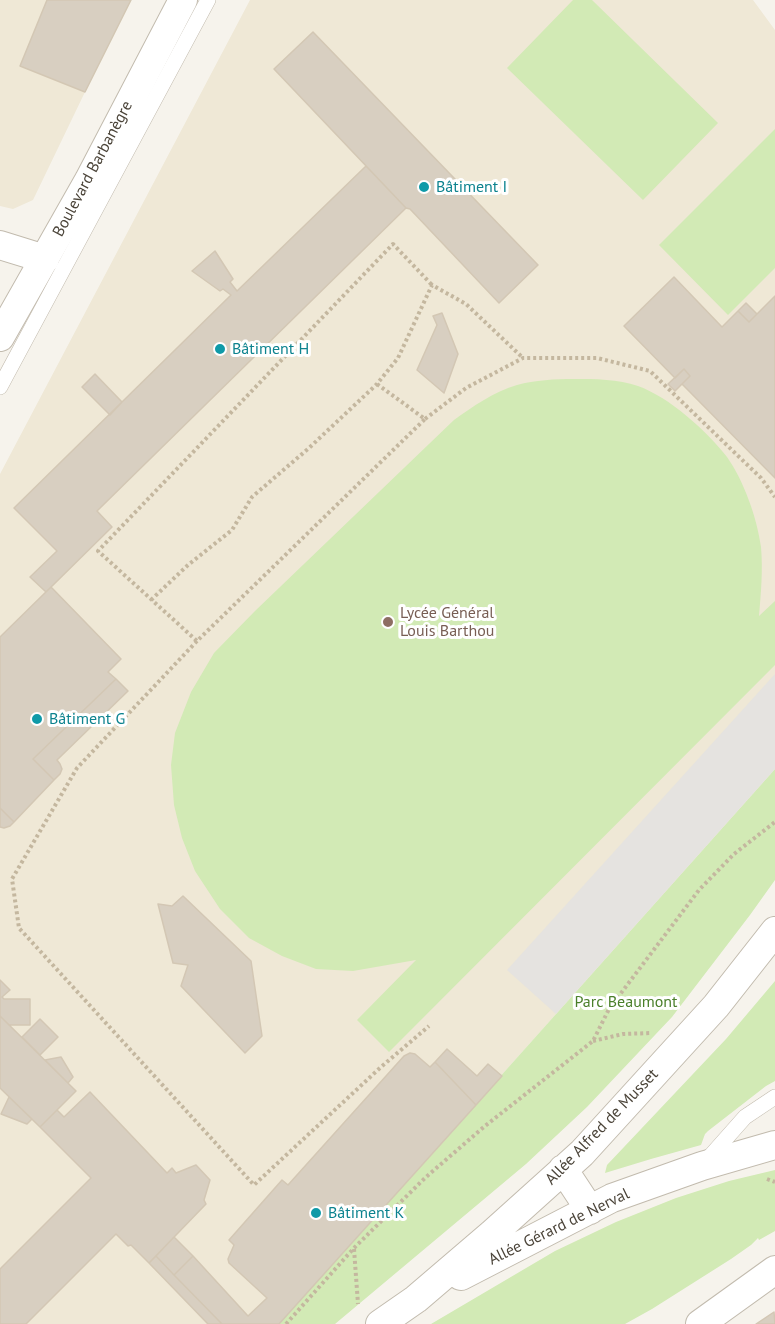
<!DOCTYPE html>
<html>
<head>
<meta charset="utf-8">
<style>
	body { margin:0 }
	canvas { display:block; background:#f6f3ec }
</style>
</head>
<body>
<canvas width="775" height="1324"></canvas>
<script>
const context = document.querySelector('canvas').getContext('2d');
context.lineJoin = 'round';
function fill(path, color) { context.fillStyle = color; context.fill(path, 'evenodd'); }
function trace(path, color, width, dash) { context.strokeStyle = color; context.lineWidth = width; context.lineCap = dash ? 'butt' : 'round'; context.setLineDash(dash || []); context.stroke(path); }
function label(font, color, halo, rows, align = 'center') {
  context.font = font + ' "PT Sans",sans-serif'; context.lineWidth = 6; context.setLineDash([]); context.textBaseline = 'middle'; context.strokeStyle = halo; context.fillStyle = color; for (const [text, x, y, turn = 0] of rows) {
    context.save(); context.translate(x, y); context.rotate((+turn || 0) * Math.PI / 180); context.textAlign = isNaN(turn) ? turn : align; if (halo) context.strokeText(text, 0, 0); context.fillText(text, 0, 0); context.restore();
  }
}
fill(new Path2D(`
	M 0,0 L 131,0 L 85,92 L 33,200 L 13,209 L 0,206 Z
	M 250,0 L 753,0 L 775,30 L 775,769 L 279,1324 L 0,1324 L 0,474 Z`), '#efe8d6');
fill(new Path2D(`
	M 573,0 L 592,0 L 718,123 L 643,200 L 507,68 Z
	M 775,129 L 775,268 L 728,315 L 659,245 Z
	M 574,379 C 595,379 618,379 638,386 C 669,397 707,431 727,457 C 744,481 757,518 761,547 C 763,570 761,593 759,616 L 775,601 L 775,665 L 389,1052 L 357,1020 L 416,960 L 353,971 L 316,969 L 282,956 L 249,938 L 220,909 L 195,871 L 182,838 L 174,805 L 171,765 L 175,733 L 191,692 L 214,653 L 255,611 L 454,420 C 472,407 495,391 517,385 C 535,380 555,379 574,379 Z
	M 775,769 L 775,880 L 750,915 L 672,1017 L 587,1107 L 526,1164 L 335,1324 L 279,1324 Z
	M 775,981 L 775,1081 L 766,1086 L 708,1131 L 705,1134 L 701,1145 L 651,1159 L 605,1173 L 607,1165 L 726,1039 Z
	M 775,1170 L 775,1231 L 759,1240 L 758,1238 L 751,1245 L 731,1259 L 652,1309 L 625,1324 L 431,1324 L 555,1251 L 616,1222 L 676,1198 L 729,1181 Z`), '#d2eab5');
fill(new Path2D(`
	M 775,674 L 775,769 L 556,1014 L 507,970 Z`), '#e5e3e0');
const building = new Path2D(`
	M 47,0 L 131,0 L 85,92 L 20,66 Z
	M 313,32 L 538,265 L 499,303 L 410,209 L 406,208 L 274,69 Z
	M 366,166 L 406,208 L 97,511 L 112,527 L 46,592 L 30,577 L 57,551 L 14,508 L 231,295 L 223,289 L 220,291 L 192,271 L 215,251 L 233,279 L 230,282 L 237,291 Z
	M 674,277 L 722,327 L 738,311 L 749,322 L 775,296 L 775,478 L 682,384 L 690,376 L 684,369 L 675,378 L 624,326 Z
	M 746,303 L 757,314 L 749,322 L 738,311 Z
	M 442,313 L 458,354 L 444,393 L 417,370 L 437,325 L 433,316 Z
	M 684,369 L 690,376 L 675,391 L 668,384 Z
	M 95,374 L 122,402 L 110,415 L 82,387 Z
	M 51,587 L 121,659 L 108,672 L 116,679 L 33,759 L 54,780 L 14,822 L 0,808 L 0,637 Z
	M 116,679 L 128,691 L 57,760 L 60,764 L 62,769 L 60,774 L 54,780 L 33,759 Z
	M 0,808 L 14,822 L 10,826 L 4,828 L 0,827 Z
	M 183,896 L 251,961 L 262,1036 L 245,1053 L 181,986 L 188,965 L 173,963 L 158,904 L 172,906 Z
	M 0,980 L 10,990 L 2,997 L 4,999 L 30,999 L 30,1025 L 9,1025 L 0,1016 Z
	M 0,1016 L 76,1091 L 40,1127 L 0,1088 Z
	M 40,1019 L 58,1037 L 40,1055 L 22,1037 Z
	M 447,1049 L 477,1076 L 488,1064 L 502,1076 L 476,1105 L 435,1062 Z
	M 410,1053 L 415,1054 L 430,1067 L 435,1062 L 476,1105 L 279,1324 L 222,1324 L 174,1275 L 193,1256 L 248,1316 L 267,1298 L 229,1263 L 228,1259 L 234,1245 L 229,1240 L 282,1180 L 288,1185 L 404,1056 Z
	M 61,1057 L 73,1077 L 68,1083 L 45,1060 Z
	M 90,1092 L 167,1173 L 172,1168 L 176,1173 L 196,1165 L 210,1180 L 204,1200 L 206,1204 L 149,1263 L 131,1245 L 128,1246 L 116,1234 L 26,1324 L 0,1324 L 0,1269 L 91,1178 L 40,1127 L 57,1110 L 64,1117 Z
	M 9,1097 L 32,1119 L 27,1124 L 1,1114 Z
	M 174,1237 L 193,1256 L 174,1275 L 156,1256 Z
	M 156,1256 L 174,1275 L 222,1324 L 208,1324 L 149,1263 Z
	M 774,1312 L 775,1324 L 756,1324 Z`);
fill(building, '#d8cfc1');
trace(building, '#d3c7b4', 1.5);
const service = new Path2D(`
	M 0,387 L 208,0
	M 706,1161 L 745,1117 L 775,1097`);
const minor = new Path2D(`
	M 0,245 L 45,259
	M 0,337 L 89,180 L 183,0
	M 563,1169 L 590,1210
	M 461,1276 L 612,1198 L 702,1166 L 775,1145
	M 380,1324 L 416,1299 L 492,1234 L 582,1153 L 716,1006 L 775,931
	M 700,1324 L 775,1270`);
trace(service, '#c2bbae', 16);
trace(minor, '#c2bbae', 30);
trace(new Path2D(`
	M 377,384 L 425,419 L 197,641 L 98,551 L 393,244 L 432,285
	M 425,419 L 466,388 L 523,358 L 597,358 L 650,371 L 761,478 L 775,497
	M 151,600 L 188,565 L 232,530 L 252,497 L 309,448 L 377,384 L 398,358 L 432,285 L 466,304 L 523,358
	M 197,641 L 77,768 L 12,879 L 19,928 L 254,1185 L 381,1067 L 429,1026
	M 593,1041 L 623,1034 L 651,1033
	M 767,1179 L 775,1182
	M 354,1249 L 358,1304
	M 286,1324 L 354,1248 L 426,1177 L 485,1126 L 593,1041 L 609,1009 L 699,890 L 734,854 L 775,822`), '#c4b79f', 4, [3, 3]);
trace(service, '#fff', 15);
trace(minor, '#fff', 28);
for (const [x, y, r, color] of [
	[424,187,6,"#0f9aa8"],
	[220,349,6,"#0f9aa8"],
	[388,622,6,"#8d6e63"],
	[37,719,6,"#0f9aa8"],
	[316,1213,6,"#0f9aa8"]
]) { const dot = new Path2D(); dot.arc(x, y, r, 0, 2 * Math.PI); context.fillStyle = color; context.fill(dot); trace(dot, '#fff', 2); }
label('16px', '#4b4439', '#fff', [
	["Boulevard Barbanègre",93,169,-62],
	["Allée Alfred de Musset",602,1127,-46],
	["Allée Gérard de Nerval",559,1227,-26]
]);
label('16px', '#0d838f', '#fff', [
	["Bâtiment I",436,187],
	["Bâtiment H",232,349],
	["Bâtiment G",49,719],
	["Bâtiment K",328,1213]
], 'left');
label('16px', '#785e54', '#fff', [
	["Lycée Général",400,613],
	["Louis Barthou",400,631]
], 'left');
label('16px', '#4a7f2a', '#fff', [
	["Parc Beaumont",626,1002]
]);
</script>
</body>
</html>
